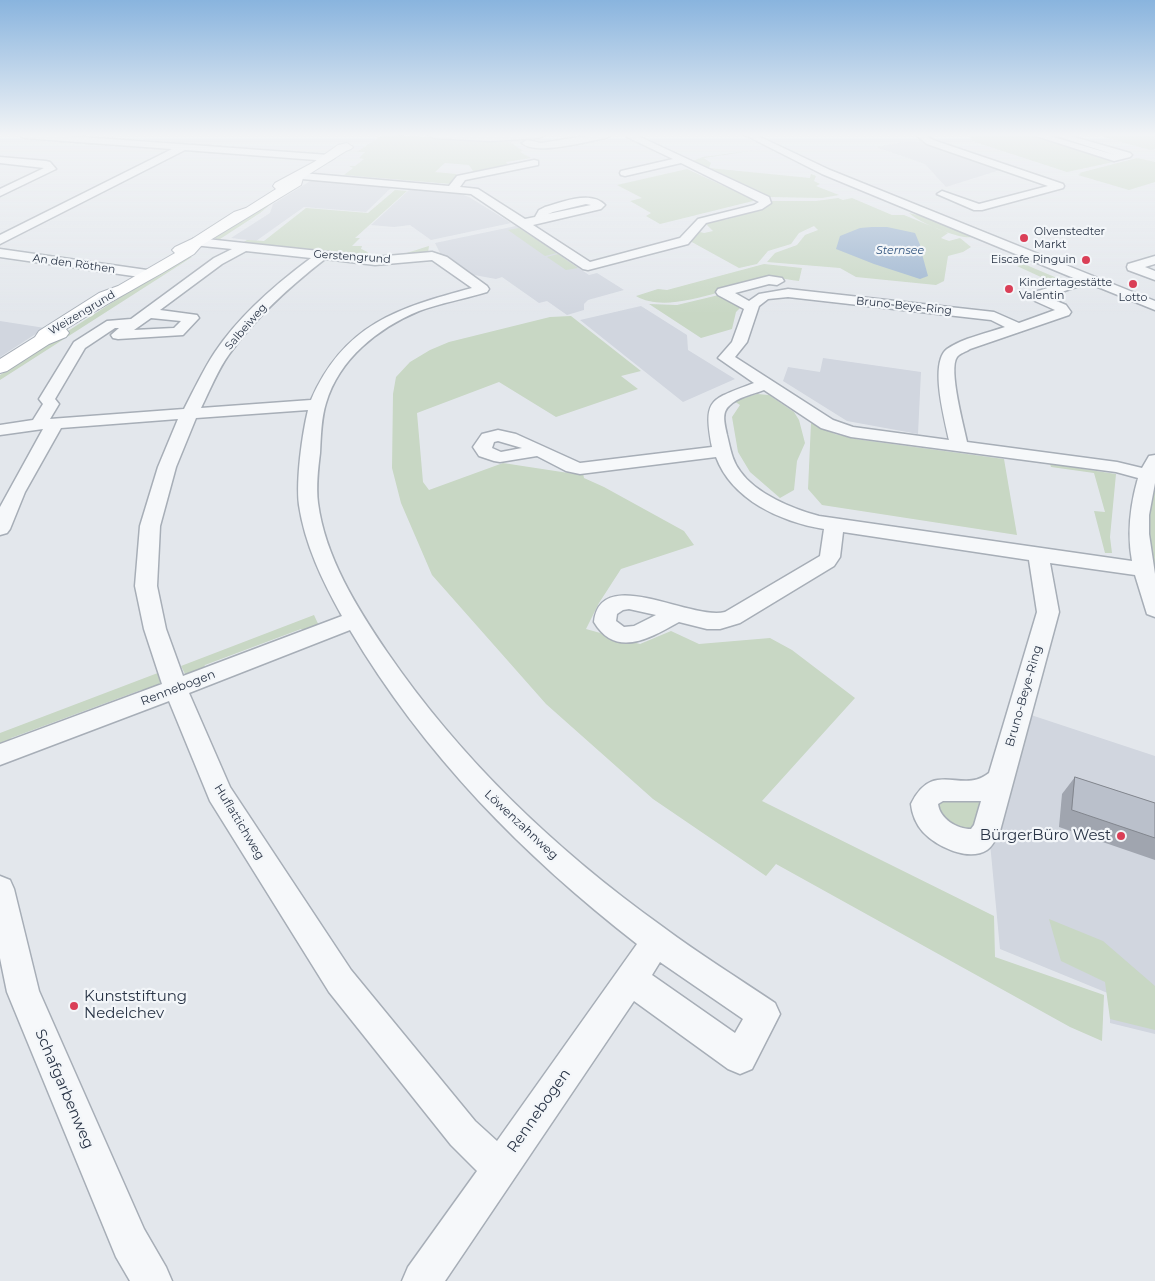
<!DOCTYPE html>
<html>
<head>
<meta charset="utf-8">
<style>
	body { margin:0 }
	canvas { display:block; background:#e3e7ec }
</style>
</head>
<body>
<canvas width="1155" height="1281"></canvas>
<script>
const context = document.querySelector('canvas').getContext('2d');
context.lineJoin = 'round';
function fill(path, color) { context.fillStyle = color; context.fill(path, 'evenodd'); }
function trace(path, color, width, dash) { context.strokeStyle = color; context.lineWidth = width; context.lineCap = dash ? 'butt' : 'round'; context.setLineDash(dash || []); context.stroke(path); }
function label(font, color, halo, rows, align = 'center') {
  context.font = font + ' Montserrat,sans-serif'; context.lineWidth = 4.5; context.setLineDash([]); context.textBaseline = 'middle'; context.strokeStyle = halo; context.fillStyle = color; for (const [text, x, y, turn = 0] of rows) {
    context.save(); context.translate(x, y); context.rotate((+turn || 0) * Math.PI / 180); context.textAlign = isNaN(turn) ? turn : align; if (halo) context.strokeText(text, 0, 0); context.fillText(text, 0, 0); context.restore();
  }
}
fill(new Path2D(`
	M 910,141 L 922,142 L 1003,169 L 946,187 L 925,164 L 876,147 Z
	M 312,180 L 392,187 L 366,212 L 304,207 L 256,241 L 231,238 L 270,213 L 273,204 Z
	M 409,190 L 456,192 L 469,197 L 511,223 L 431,240 L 410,225 L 394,227 L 371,225 Z
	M 516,226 L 589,275 L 597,273 L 624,290 L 588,300 L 584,304 L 584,310 L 567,315 L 547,301 L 539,303 L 502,277 L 496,279 L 469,274 L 441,255 L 435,243 Z
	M 641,306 L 687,335 L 688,350 L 735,379 L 683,402 L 580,320 Z
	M 0,321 L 45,328 L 0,357 Z
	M 823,358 L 921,372 L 918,434 L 847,421 L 783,381 L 788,367 L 820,372 Z
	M 1028,714 L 1155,756 L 1155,1034 L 1110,1023 L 1110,994 L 1000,949 L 990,843 Z`), '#d1d6df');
fill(new Path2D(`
	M 382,135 L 505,139 L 523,151 L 520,152 L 531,158 L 506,162 L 510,167 L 475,174 L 469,165 L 445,163 L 435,172 L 456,174 L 457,179 L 451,184 L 344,175 L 353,168 L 349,166 L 355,166 L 364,159 L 359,158 L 365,152 L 357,152 Z
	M 970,135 L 1032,135 L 1118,161 L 1067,172 L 972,141 Z
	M 1097,135 L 1155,135 L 1155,149 L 1150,150 Z
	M 763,149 L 704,158 L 711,163 L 709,168 L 810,178 L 811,174 L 816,176 L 814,181 L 820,184 L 816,186 L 839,195 L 822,198 L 767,197 L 760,194 L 763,193 L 735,180 L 731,180 L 716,171 L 713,172 L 690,162 L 703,157 Z
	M 1137,158 L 1155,162 L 1155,182 L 1129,190 L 1078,175 L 1081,174 L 1079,173 Z
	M 687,169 L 752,199 L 753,201 L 660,224 L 646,216 L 651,213 L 630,201 L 642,198 L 617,185 Z
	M 395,190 L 407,191 L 355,238 L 360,238 L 352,246 L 362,246 L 361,249 C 367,251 369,254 374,257 C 384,262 418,249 429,246 L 428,253 L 384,260 L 357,257 L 359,254 L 261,244 L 257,247 L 242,245 L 242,243 L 247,240 L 264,241 L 306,208 L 368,213 Z
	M 838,198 L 843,200 L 852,198 L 892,215 L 904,215 L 948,233 L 941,238 L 949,241 L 960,238 L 971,247 L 963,252 L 948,256 L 944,281 L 936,285 L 856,277 L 840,268 L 767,262 L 775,253 L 797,245 L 805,235 L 818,230 L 814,226 L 799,233 L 791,244 L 768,251 L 757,264 L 739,268 L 690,241 L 700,232 L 704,233 L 713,231 L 706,224 L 721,218 L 725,220 L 739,216 L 736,214 L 767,206 L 772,201 L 816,201 Z
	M 277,199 L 260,213 L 217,241 L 215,240 L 216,236 Z
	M 909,213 L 934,219 L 973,237 C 960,240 920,223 909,213 Z
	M 519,228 L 557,253 L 545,256 L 508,230 Z
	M 558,254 L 578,268 L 566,270 L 547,257 Z
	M 184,256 L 192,257 L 0,380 L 0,375 Z
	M 764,264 L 802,268 L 799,281 C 789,280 777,277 768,279 C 732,285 669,316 636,296 L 658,289 L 667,290 Z
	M 1024,264 L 1057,278 L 1060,281 L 1050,284 L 1035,279 L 1043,278 L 1017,266 Z
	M 723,294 L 743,305 L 736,312 L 732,329 L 701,338 L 649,304 L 677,305 Z
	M 571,316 L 641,371 L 621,376 L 638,389 L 556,417 L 499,382 L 417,413 L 423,482 L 429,490 L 503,463 L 575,474 L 583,473 L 584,478 L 604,487 L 684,531 L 694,545 L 621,569 L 599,603 L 586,629 L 640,644 L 671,631 L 699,644 L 770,638 L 792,650 L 855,698 L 762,801 L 994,916 L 995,957 L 1104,995 L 1102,1041 L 1070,1027 L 776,864 L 766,876 L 653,799 L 546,704 L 432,575 L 401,503 L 392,468 L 393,394 L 396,377 L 410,362 L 430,350 L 449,342 L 550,317 Z
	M 757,394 L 769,395 L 794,412 L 799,420 L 805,443 L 797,461 L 794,490 L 780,498 L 750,472 L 738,452 L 732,417 L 740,405 L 734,401 Z
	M 811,423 L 835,434 L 855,439 L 1004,459 L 1017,535 L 822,505 L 808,489 Z
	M 1050,464 L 1116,474 L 1110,537 L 1112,553 L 1105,553 L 1094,511 L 1105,512 L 1094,473 L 1051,467 Z
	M 1155,479 L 1155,577 C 1148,539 1147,517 1155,479 Z
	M 314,615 L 320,628 L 308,632 L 301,629 L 205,665 L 201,673 L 185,674 L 181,666 Z
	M 163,671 L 166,680 L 158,689 L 149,693 L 141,690 L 11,738 L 4,748 L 0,749 L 0,733 Z
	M 941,799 L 980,801 L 982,803 L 976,829 L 949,831 L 936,802 Z
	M 1049,919 L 1103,941 L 1155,986 L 1155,1030 L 1110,1019 L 1105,982 L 1061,961 Z`), '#c8d7c4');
fill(new Path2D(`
	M 872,227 L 887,227 L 915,233 L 923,252 L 922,254 L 928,276 L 920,279 L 874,264 L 836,249 L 840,236 L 860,228 Z`), '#9cb4cf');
const street = new Path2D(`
	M 20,135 L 55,135 L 329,155 L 334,158 L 329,161 L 185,150 L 0,244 L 0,235 L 172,149 L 24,138 Z
	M 429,135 L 544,135 L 539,138 L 490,141 L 434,138 Z
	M 592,135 L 611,135 L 606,138 C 588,141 535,156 522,143 L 527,140 L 541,143 Z
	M 626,135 L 636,135 L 769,197 L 771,203 L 762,209 L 706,223 L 688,244 L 588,270 L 583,269 L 471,194 L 302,179 L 297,176 L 302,173 L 449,186 L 457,176 L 534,160 L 538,161 L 538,165 L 465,180 L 460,187 L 478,189 L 525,219 L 535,217 L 539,210 L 545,207 C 562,202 591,190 605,205 L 601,209 L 533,225 L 590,262 L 680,238 L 698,219 L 754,205 L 759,202 L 681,163 L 625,176 L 621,175 L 620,173 L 621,171 L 673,159 L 627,137 ZM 586,204 L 591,205 L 548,214 L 553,212 Z
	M 745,135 L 756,135 L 830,170 L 1155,301 L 1155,310 L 1088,283 L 1047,297 L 1066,305 L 1071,312 L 1069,315 L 970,349 C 966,352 960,353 957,357 C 948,369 964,427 967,442 L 1117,462 L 1142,468 L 1149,456 L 1155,455 L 1155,483 L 1149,515 L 1149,534 L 1155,574 L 1155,617 L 1147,614 L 1135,575 L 1050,563 L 1059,612 L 1000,831 C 997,837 993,846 987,850 C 968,862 936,846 923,832 C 916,824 912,814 911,804 C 933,758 962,795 989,773 L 1037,612 L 1029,560 L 843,532 L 840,557 L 834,566 L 740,623 L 720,629 L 707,629 L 679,622 C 650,638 616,659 594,622 C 600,564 691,621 725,612 L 820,556 L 824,529 C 781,522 732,500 716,457 L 580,474 L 566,471 L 537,456 L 500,462 L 494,461 L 479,456 L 473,447 L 482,434 L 498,430 L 516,434 L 580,463 L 712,447 C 703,398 710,400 754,383 L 718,358 L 732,342 L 744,309 L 718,295 L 716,292 L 718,289 L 769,276 L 782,278 L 784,281 L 777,285 L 769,284 L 735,293 L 749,301 L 759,294 L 788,289 L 994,312 L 1019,323 L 1055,310 L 1035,301 L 1033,298 L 1038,291 L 1076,279 L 822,174 ZM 788,297 L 991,320 L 1005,327 C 987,333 963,338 947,349 C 929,363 945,420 949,440 L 853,427 L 833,420 L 735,357 L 747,342 L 759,306 L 768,299 ZM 764,390 L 821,428 L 851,437 L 1116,472 L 1138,478 C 1130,506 1127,533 1132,561 L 819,516 C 793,509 756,494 740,471 C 732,461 730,447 727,435 C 725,425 721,413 729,406 C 737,397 754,394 764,390 ZM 498,441 L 522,448 L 501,452 L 492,448 L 494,442 ZM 629,609 L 656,615 L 634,626 L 624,627 L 616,621 L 617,614 L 623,610 ZM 943,801 L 981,801 L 974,825 L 971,829 C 957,829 940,819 938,804 Z
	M 916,135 L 925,135 L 933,140 L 1063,184 L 1064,186 L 1063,188 L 982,210 L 974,210 L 937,194 L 942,191 L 979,204 L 1048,186 L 927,144 Z
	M 1033,135 L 1046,135 L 1115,155 L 1054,135 L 1067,135 L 1130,153 L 1132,155 L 1130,157 L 1114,161 Z
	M 0,157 L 46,161 L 50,162 L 56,169 L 0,196 L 0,189 L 44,168 L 0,163 Z
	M 197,238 L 375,257 L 432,252 L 447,257 L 487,286 L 489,289 L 487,292 C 464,299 441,303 419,311 C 378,328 339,359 326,403 C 321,419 321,436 320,453 C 318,469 316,486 318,503 C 325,557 357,608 387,652 C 461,760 557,851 663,927 C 699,954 738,978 775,1003 L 780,1014 L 752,1069 L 740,1074 L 728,1069 L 634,1001 L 445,1281 L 402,1281 L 408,1267 L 477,1171 L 451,1145 L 329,992 L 210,801 L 169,701 L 0,765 L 0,744 L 162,684 L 144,629 L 135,586 L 140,526 L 158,467 L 178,419 L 61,428 L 25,492 L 10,529 L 7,533 L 0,535 L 0,507 L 43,429 L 0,435 L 0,425 L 33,420 L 43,404 L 39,399 L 74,342 L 107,321 L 131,319 L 214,258 L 232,249 L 193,245 L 191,242 L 193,239 ZM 246,251 L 311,258 C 276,284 240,315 215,352 C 203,370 194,390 184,409 L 50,419 L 59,404 L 55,399 L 85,348 L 115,328 L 119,328 L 111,335 L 113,338 L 118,339 L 183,335 L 199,318 L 197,315 L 160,310 L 222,264 ZM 325,259 L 375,265 L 432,260 L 472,288 C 398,308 344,324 311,400 L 201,408 C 210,390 218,369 230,353 C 256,317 289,287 325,259 ZM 151,318 L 181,321 L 174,328 L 134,330 ZM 308,410 C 302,435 296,480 299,505 C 305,545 323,582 342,616 L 183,676 L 166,629 L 157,586 L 160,526 L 176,467 L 196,418 ZM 350,630 C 424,755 524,856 637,944 L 497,1141 L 475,1121 L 351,970 L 230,787 L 189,693 ZM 660,962 L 743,1019 L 735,1033 L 652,975 Z
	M 0,249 L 147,270 L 153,274 L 147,278 L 0,257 Z
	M 1155,256 L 1155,264 L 1145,267 L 1155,271 L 1155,280 L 1128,270 L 1127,267 L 1128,264 Z
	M 0,876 L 10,880 L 14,889 L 39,991 L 144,1229 L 166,1267 L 172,1281 L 130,1281 L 116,1257 L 7,992 L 0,958 Z`);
const secondary = new Path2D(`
	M 347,143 L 353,147 L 351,149 L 346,151 L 303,178 L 301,185 L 202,245 L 194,254 C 152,280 108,302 66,329 L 69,333 L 66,337 L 49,344 L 7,371 L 0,373 L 0,359 L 35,337 L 39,331 L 99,293 L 118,286 L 175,253 L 172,250 L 175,247 L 192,239 L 234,212 L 246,208 L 276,189 L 273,186 L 275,183 L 314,162 L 338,145 Z`);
trace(street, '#a7aeb7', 3);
trace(secondary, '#a7aeb7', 2);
fill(street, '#f6f8fa');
fill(secondary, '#fff');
fill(new Path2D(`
	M 1075,777 L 1155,803 L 1155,860 L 1059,827 L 1062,794 Z`), '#a0a5af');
const building = new Path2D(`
	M 1075,777 L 1155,803 L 1155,838 L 1072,810 Z`);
fill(building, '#bac0cb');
trace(building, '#82868e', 1);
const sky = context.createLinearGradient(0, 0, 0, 314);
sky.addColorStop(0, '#89b4de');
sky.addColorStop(0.43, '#f2f4f6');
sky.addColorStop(1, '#f2f4f600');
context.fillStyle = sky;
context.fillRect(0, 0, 1155, 314);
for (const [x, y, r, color] of [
	[1024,238,5,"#da3f57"],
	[1086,260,5,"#da3f57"],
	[1133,284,5,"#da3f57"],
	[1009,289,5,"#da3f57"],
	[1121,836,5,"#da3f57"],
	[74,1006,5,"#da3f57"]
]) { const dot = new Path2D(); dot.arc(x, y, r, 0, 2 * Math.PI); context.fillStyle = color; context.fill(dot); trace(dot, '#f3f6f9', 2); }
label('11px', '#293446', '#f3f6f9', [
	["Olvenstedter",1034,232],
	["Markt",1034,245],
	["Eiscafe Pinguin",1076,260,"right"],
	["Kindertagestätte",1019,283],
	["Valentin",1019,296],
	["Lotto",1133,298,"center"]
], 'left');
label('italic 11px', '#2f537e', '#f3f6f9', [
	["Sternsee",900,251]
]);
label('11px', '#293446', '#f3f6f9', [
	["Gerstengrund",352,257,4],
	["An den Röthen",74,264,8],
	["Bruno-Beye-Ring",904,306,6],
	["Weizengrund",82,313,-31],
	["Salbeiweg",246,327,-49]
]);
label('12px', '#293446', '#f3f6f9', [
	["Rennebogen",178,688,-21],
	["Bruno-Beye-Ring",1024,696,-74],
	["Huflattichweg",239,822,59],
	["Löwenzahnweg",521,825,43]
]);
label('15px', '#293446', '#f3f6f9', [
	["BürgerBüro West",1111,836],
	["Kunststiftung",84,997,"left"],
	["Nedelchev",84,1014,"left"]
], 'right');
label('15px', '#293446', '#f3f6f9', [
	["Schafgarbenweg",64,1089,67],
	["Rennebogen",539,1111,-55]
]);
</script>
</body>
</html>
